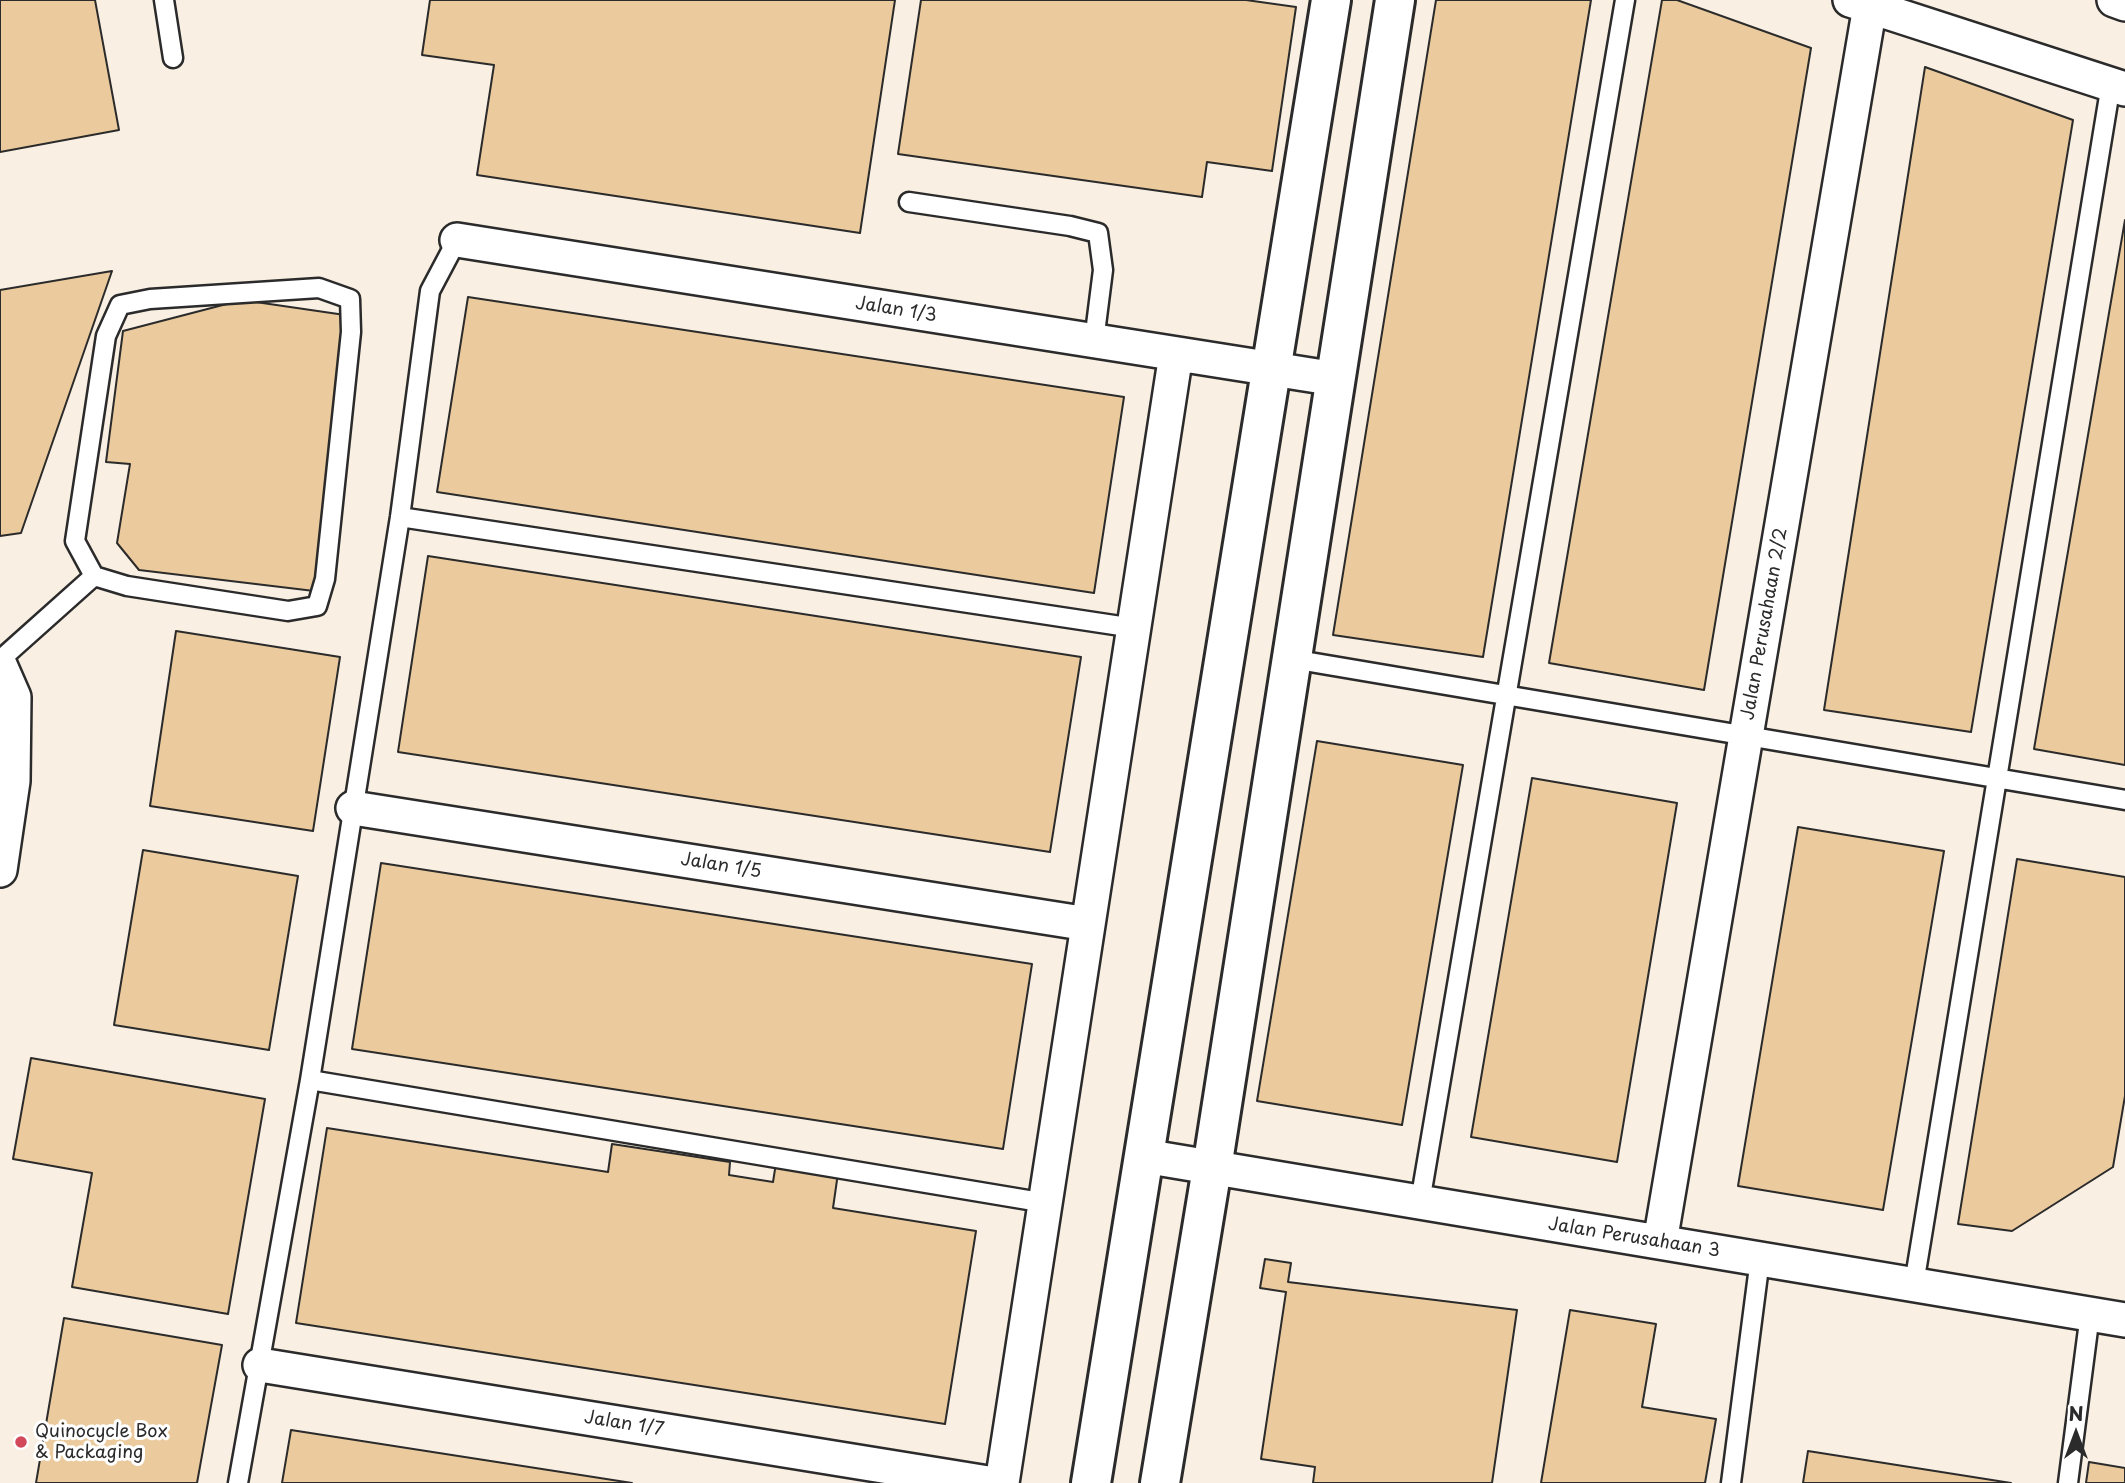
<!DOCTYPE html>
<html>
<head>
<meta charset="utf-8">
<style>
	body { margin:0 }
	#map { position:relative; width:2125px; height:1483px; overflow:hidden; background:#fff; font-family:"Playpen Sans",sans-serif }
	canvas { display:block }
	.north { position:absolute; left:2041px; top:1399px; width:70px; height:70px; -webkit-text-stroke:5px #fff; paint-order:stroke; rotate:0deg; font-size:19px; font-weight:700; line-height:28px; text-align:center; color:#2b2b2b }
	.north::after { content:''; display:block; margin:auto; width:24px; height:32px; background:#2b2b2b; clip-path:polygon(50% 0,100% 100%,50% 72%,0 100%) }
</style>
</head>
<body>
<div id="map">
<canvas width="2125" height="1483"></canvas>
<div class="north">N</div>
</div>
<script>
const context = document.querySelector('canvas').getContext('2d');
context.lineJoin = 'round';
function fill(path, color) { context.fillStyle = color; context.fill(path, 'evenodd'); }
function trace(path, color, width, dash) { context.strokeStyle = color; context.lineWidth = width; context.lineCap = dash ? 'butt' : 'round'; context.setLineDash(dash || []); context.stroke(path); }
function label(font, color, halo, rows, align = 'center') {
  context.font = font + ' "Playpen Sans",sans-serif'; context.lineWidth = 6; context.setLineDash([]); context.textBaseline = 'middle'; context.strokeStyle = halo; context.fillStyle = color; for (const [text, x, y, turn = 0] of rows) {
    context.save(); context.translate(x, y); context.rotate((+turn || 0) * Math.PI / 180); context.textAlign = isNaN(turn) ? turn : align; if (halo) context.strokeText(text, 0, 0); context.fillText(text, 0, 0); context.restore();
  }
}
fill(new Path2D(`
	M 0,0 L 2125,0 L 2125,1483 L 0,1483 Z`), '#f9efe2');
const building = new Path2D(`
	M 0,0 L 95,0 L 119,130 L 0,152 Z
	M 430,0 L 895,0 L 860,233 L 477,175 L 494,65 L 422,55 Z
	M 921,0 L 1246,0 L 1296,7 L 1272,171 L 1207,162 L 1202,197 L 898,154 Z
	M 1436,0 L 1591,0 L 1483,657 L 1333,635 Z
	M 1662,0 L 1677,0 L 1811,48 L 1704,690 L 1549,663 Z
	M 1925,67 L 2073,120 L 1971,732 L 1824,710 Z
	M 2125,220 L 2125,765 L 2034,749 Z
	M 112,271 L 21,533 L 0,536 L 0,290 Z
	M 468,297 L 1124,397 L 1094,593 L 437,492 Z
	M 242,300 L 345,315 L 314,591 L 139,570 L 117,543 L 130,464 L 106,462 L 123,331 Z
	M 428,556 L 1081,657 L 1050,852 L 398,752 Z
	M 176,631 L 340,657 L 313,831 L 150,806 Z
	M 1317,741 L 1463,765 L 1402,1125 L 1257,1101 Z
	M 1532,778 L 1677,803 L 1617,1162 L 1471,1137 Z
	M 1798,827 L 1944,851 L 1883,1210 L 1738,1186 Z
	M 143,850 L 298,876 L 269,1050 L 114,1025 Z
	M 2017,859 L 2125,877 L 2125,1096 L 2113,1167 L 2012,1231 L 1958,1224 Z
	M 381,863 L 1032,964 L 1003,1149 L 352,1049 Z
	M 31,1058 L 265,1099 L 228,1314 L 72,1287 L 92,1173 L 13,1159 Z
	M 327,1128 L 608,1172 L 612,1144 L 730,1162 L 729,1175 L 773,1182 L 776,1163 L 838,1173 L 833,1208 L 976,1231 L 945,1424 L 296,1323 Z
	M 1265,1259 L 1291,1263 L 1288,1282 L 1517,1310 L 1492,1483 L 1313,1483 L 1315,1467 L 1261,1459 L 1286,1292 L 1260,1288 Z
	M 1570,1310 L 1656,1324 L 1642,1407 L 1716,1419 L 1705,1483 L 1541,1483 Z
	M 64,1318 L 222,1345 L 197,1483 L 36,1483 Z
	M 291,1430 L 632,1483 L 282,1483 Z
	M 1808,1451 L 2011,1483 L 1803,1483 Z
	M 2089,1462 L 2125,1468 L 2125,1483 L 2086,1483 Z`);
fill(building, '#ebcb9d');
trace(building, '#2b2b2b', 2);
const service = new Path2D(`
	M 164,0 L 173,58
	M 909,202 L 1070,226 L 1098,233 L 1103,270 L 1094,341
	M 319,288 L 350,299 L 351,332 L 325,579 L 317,606 L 288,611 L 127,586 L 94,576 L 75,541 L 106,336 L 120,305 L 150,299 Z
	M 400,517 L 1134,628
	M 1292,659 L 2125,800
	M 0,660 L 94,576
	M 310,1080 L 1046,1203
	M 1420,1202 L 1625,0
	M 1914,1284 L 2111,84
	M 238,1483 L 310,1080 L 400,517 L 430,291 L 457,240
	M 1731,1483 L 1760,1259
	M 2068,1483 L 2090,1314`);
const minor = new Path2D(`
	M 1850,0 L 2125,89
	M 2114,0 L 2125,4
	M 457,240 L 1336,379
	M 0,665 L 14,697 L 13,781 L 0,870
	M 353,808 L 1088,924
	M 1144,1156 L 2125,1320
	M 1660,1242 L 1870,6
	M 260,1365 L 988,1483
	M 1002,1483 L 1176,354`);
const tertiary = new Path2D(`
	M 1091,1483 L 1331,0
	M 1160,1483 L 1212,1168 L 1395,0`);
trace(service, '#2b2b2b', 23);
trace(minor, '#2b2b2b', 38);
trace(tertiary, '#2b2b2b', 44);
trace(service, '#fff', 18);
trace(minor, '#fff', 33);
trace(tertiary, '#fff', 38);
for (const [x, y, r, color] of [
	[21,1442,7,"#d1495b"]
]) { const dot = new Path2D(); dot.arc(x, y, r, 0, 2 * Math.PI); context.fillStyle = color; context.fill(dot); trace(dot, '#fff', 2.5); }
label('18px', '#2b2b2b', '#fff', [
	["Jalan 1/3",896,310,9],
	["Jalan Perusahaan 2/2",1765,624,-80],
	["Jalan 1/5",721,866,9],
	["Jalan Perusahaan 3",1634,1238,9],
	["Jalan 1/7",624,1424,9]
]);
label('18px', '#2b2b2b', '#fff', [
	["Quinocycle Box",35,1432],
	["& Packaging",35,1453]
], 'left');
</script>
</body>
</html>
